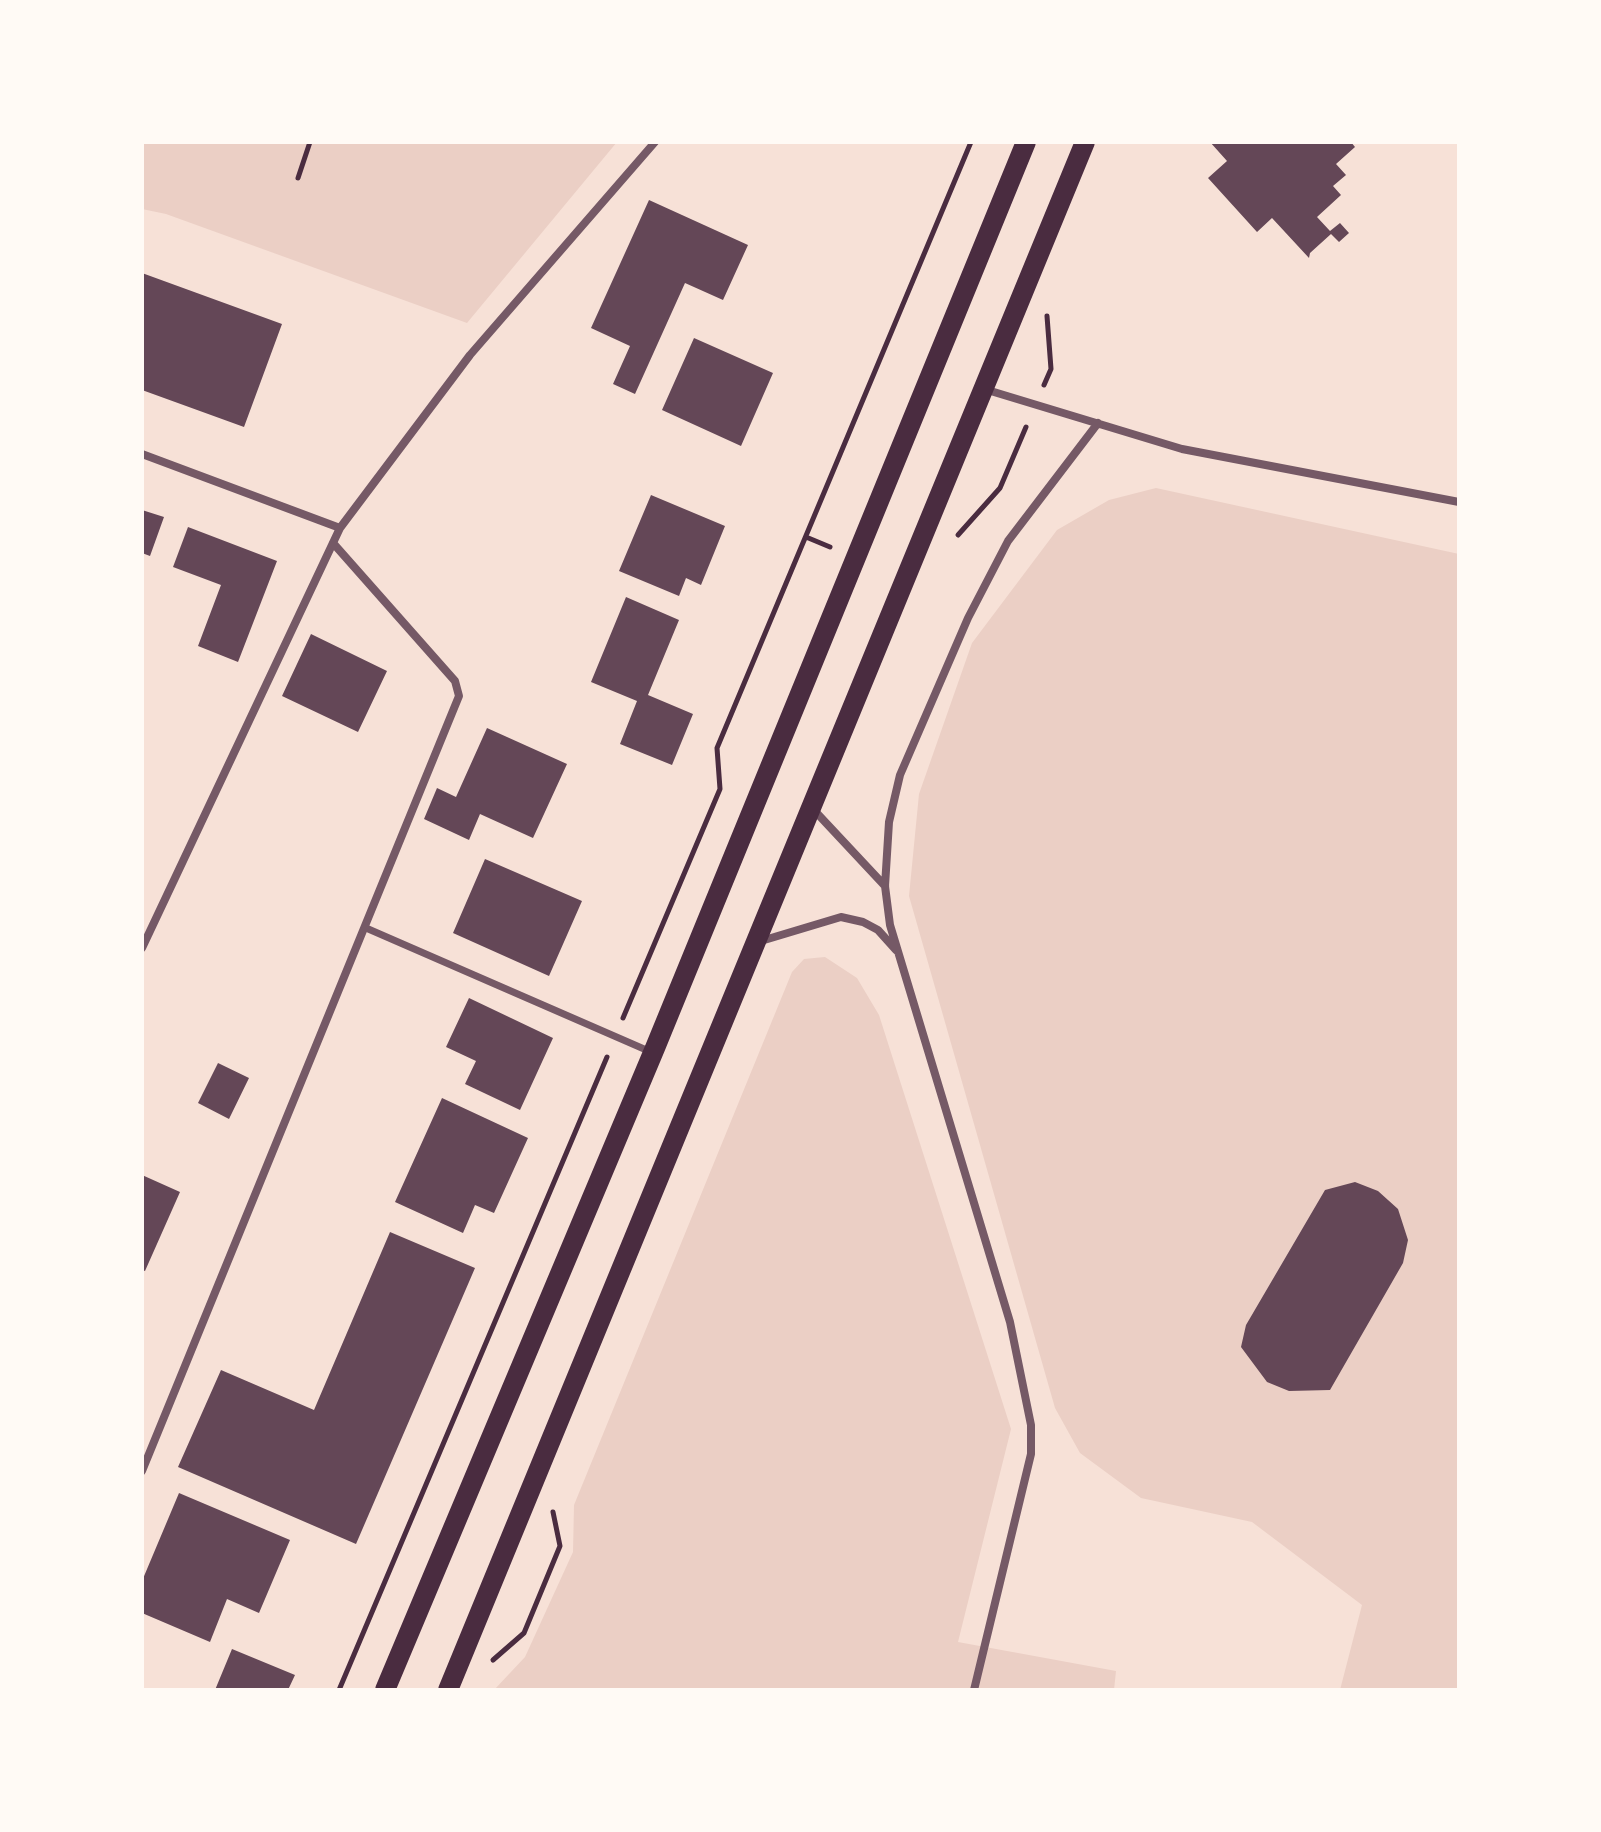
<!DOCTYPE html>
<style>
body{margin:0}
#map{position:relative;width:1601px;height:1832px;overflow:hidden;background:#f7e1d7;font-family:Commissioner,sans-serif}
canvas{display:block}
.frame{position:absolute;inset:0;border:144px solid #fffaf5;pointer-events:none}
</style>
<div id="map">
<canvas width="1601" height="1832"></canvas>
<div class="frame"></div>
</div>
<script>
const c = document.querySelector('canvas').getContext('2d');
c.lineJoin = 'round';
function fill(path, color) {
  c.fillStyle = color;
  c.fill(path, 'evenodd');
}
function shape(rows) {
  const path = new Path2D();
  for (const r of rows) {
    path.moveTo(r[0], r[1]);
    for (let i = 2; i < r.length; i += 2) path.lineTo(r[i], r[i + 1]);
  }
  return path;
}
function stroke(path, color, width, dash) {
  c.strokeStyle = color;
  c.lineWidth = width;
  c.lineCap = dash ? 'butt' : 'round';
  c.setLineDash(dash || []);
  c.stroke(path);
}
const green = shape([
 [142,142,617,142,467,323,166,214,142,209],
 [1156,488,1459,554,1459,1690,1340,1690,1362,1605,1252,1522,1141,1498,1080,1453,1055,1408,909,896,919,794,972,643,1057,530,1109,500],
 [825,957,857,978,879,1015,1011,1429,958,1642,1116,1671,1114,1690,494,1690,525,1657,573,1552,574,1505,792,972,804,959]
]);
const building = shape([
 [1210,142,1351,142,1355,147,1336,164,1346,175,1333,186,1341,195,1317,217,1330,231,1340,223,1349,233,1339,242,1331,234,1310,253,1309,258,1272,218,1257,232,1208,178,1227,161],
 [649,200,748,245,723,300,685,283,635,394,613,384,630,346,591,328],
 [142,273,282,324,244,427,142,390],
 [694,338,773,373,741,446,662,410],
 [651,495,725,526,701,585,686,578,679,596,619,571],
 [142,510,164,517,150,556,142,553],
 [188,527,277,561,238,662,198,646,221,585,173,567],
 [626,597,679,620,648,695,693,714,672,765,620,744,637,701,591,682],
 [311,634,387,671,358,732,282,696],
 [487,728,567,764,533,838,480,814,469,840,424,819,437,788,456,797],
 [485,859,582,901,549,976,453,933],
 [469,998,553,1038,520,1110,465,1084,476,1061,446,1047],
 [218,1063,249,1078,229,1119,198,1103],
 [442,1098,528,1138,494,1213,475,1205,463,1233,395,1202],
 [142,1175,180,1192,145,1271,142,1270],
 [1355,1182,1378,1191,1398,1209,1408,1240,1403,1263,1330,1390,1289,1391,1267,1382,1241,1347,1246,1325,1325,1190],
 [390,1232,475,1268,356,1544,178,1467,221,1370,314,1410],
 [179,1493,290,1540,259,1613,227,1599,210,1642,142,1613,142,1581],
 [232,1649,295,1675,288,1690,215,1690]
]);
const path = shape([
 [298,178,310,142],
 [1044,385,1051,369,1047,316],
 [958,535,1000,488,1026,427],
 [806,537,830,547],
 [623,1018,720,789,717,748,971,142],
 [493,1660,524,1633,560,1546,553,1512],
 [339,1690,607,1057]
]);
const pedestrian = shape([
 [366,928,651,1052]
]);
const minor = shape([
 [984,389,1182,449,1459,502],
 [142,454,340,528],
 [813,809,885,886],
 [761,941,841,917,863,922,878,930,896,950],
 [142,948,340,528,470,355,655,142],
 [142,1471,459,696,455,681,333,543],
 [974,1690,1031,1454,1031,1425,1010,1322,890,925,885,886,889,822,900,775,968,618,1008,541,1098,423]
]);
const primary = shape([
 [385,1690,655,1048,1026,142],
 [448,1690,1085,142]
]);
fill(green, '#ebcfc5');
fill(building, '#644757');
stroke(path, '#4a2c40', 5);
stroke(pedestrian, '#755966', 7);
stroke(minor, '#755966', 8);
stroke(primary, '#4a2c40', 20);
</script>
